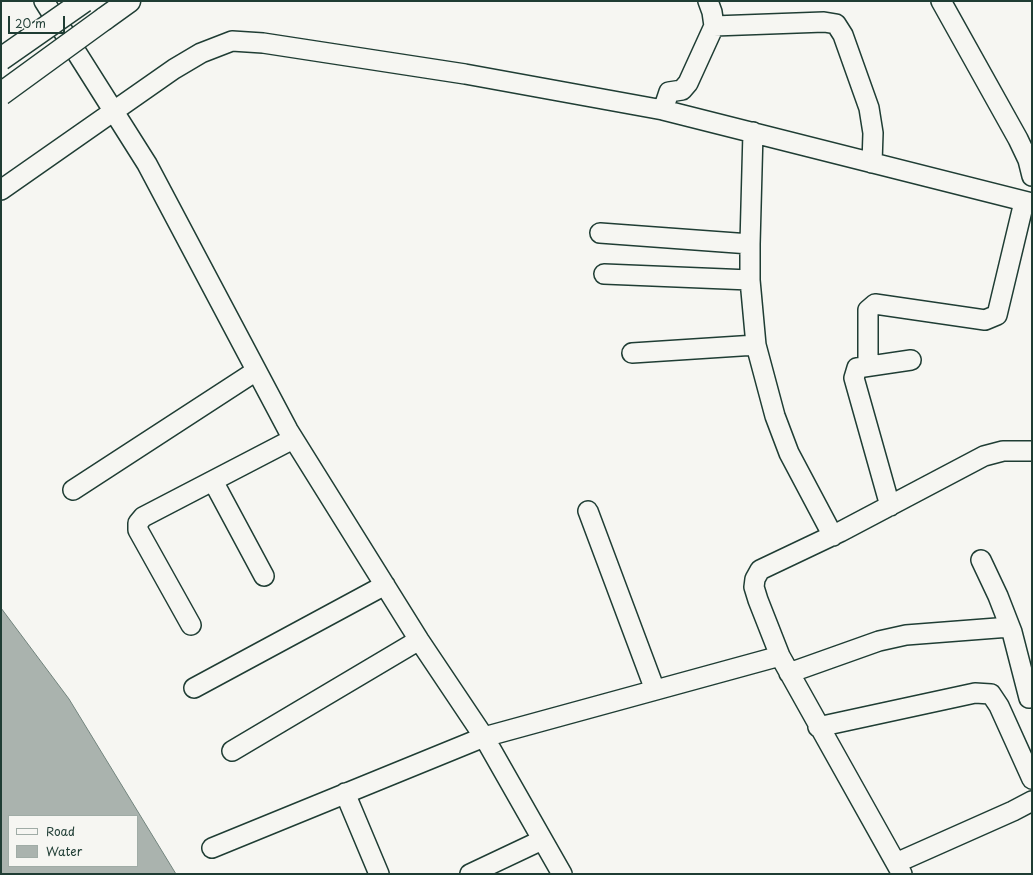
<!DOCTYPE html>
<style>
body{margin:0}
#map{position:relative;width:1033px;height:875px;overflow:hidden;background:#f6f6f2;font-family:"Playpen Sans",sans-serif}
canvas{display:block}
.frame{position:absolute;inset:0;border:2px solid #1f3d34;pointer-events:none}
.legend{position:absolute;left:8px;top:815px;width:130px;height:52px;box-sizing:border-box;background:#f6f6f2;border:1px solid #a0aca6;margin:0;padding:5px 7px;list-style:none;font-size:12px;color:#1f3d34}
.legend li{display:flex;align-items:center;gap:8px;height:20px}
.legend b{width:20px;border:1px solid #a0aca6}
.scale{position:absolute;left:8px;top:16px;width:57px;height:18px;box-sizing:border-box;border:2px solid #1f3d34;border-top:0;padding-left:5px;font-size:12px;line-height:14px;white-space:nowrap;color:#1f3d34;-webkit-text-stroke:3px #f6f6f2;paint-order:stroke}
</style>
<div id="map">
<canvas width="1033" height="875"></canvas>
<div class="frame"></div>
<ul class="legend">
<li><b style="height:5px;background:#f6f6f2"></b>Road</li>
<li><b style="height:11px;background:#aab3ae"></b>Water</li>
</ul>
<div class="scale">20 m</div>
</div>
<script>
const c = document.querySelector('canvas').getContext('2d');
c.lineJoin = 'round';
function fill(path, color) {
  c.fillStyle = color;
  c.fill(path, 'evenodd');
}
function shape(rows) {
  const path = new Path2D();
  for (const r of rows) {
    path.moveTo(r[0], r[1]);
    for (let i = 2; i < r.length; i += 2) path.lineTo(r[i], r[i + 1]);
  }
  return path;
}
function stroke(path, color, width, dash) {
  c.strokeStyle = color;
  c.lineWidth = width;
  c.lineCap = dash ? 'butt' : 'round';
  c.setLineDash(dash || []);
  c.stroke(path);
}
const water = shape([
 [1,608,69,699,176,874,1,874,1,608],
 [9,816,137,816,137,866,9,866,9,816]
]);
const minor = shape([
 [44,1,147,164,288,430,419,640,484,737,562,874],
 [941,1,1018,139,1028,160,1032,176],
 [714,26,824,22,836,24,843,35,869,108,873,133,872,163],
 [663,110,669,92,682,90,688,83,714,26,712,12,708,1],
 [753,132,750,244,750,280,756,345,775,416,789,453,833,536],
 [1,190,174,69,201,53,232,41,263,43,465,74,663,110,1032,203],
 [600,233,750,244],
 [604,274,750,280],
 [632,353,756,345],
 [868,366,868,310,875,304,985,320,997,315,1024,202],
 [213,481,264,576],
 [73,490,256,371],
 [890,506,854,378,857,368,911,360],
 [588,511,655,690],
 [981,560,998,596,1012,632,1029,698],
 [191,625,138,530,138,523,143,517,293,439],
 [789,673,879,641,906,635,1010,627],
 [194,688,385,585],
 [818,727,975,693,991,694,999,706,1032,779],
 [232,751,419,640],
 [345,793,379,874],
 [212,848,484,737,780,656],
 [896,863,1013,811,1032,801],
 [470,874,542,840],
 [902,874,780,656,758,600,754,587,755,579,760,570,840,532,984,456,1003,451,1032,451]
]);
const primary = shape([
 [104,19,129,1]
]);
const primaryBridge = shape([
 [1,59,84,1],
 [1,94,104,19]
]);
fill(water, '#aab3ae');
stroke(water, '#72847d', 1);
stroke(minor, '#1f3d34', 22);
stroke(primary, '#1f3d34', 25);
stroke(minor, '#f6f6f2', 19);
stroke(primary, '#f6f6f2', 22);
stroke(primaryBridge, '#1f3d34', 25, []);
stroke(primaryBridge, '#f6f6f2', 22);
</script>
